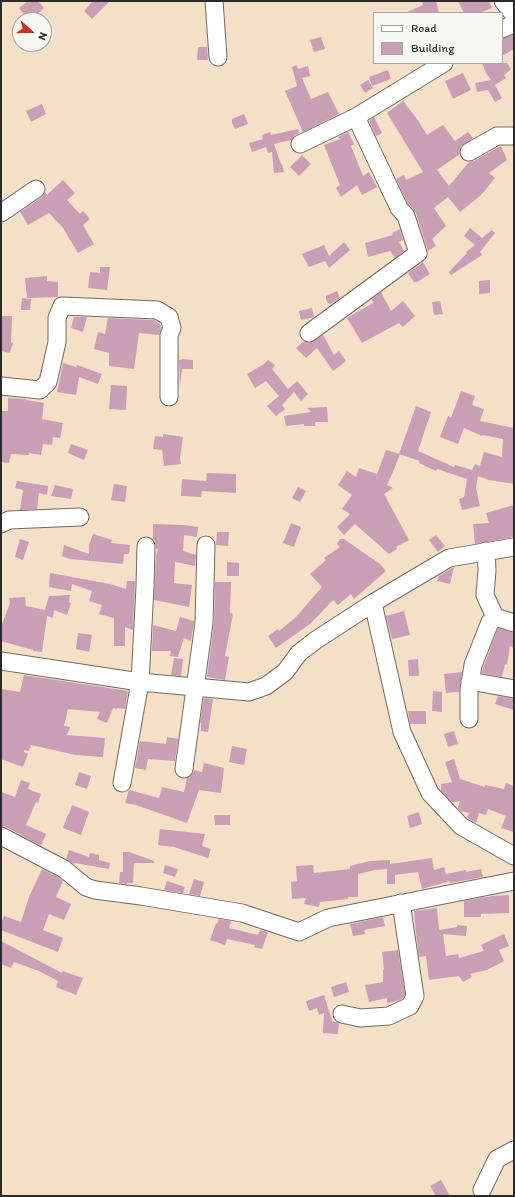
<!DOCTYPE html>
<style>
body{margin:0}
#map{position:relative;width:515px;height:1197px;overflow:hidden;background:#f3e0c7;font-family:Itim,sans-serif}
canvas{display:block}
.frame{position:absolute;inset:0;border:2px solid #2b2b2b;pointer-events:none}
.legend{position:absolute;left:373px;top:12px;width:130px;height:52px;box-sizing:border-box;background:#f6f6f2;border:1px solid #a5a5a2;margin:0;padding:5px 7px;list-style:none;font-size:12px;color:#2b2b2b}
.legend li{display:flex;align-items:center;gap:8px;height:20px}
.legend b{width:20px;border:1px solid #a5a5a2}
.north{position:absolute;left:12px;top:12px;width:40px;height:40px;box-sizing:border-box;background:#f6f6f2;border:1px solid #a5a5a2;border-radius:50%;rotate:111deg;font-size:11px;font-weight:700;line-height:16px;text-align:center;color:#2b2b2b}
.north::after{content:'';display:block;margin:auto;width:14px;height:18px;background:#c8321e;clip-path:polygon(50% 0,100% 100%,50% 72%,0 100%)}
</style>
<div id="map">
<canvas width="515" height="1197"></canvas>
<div class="frame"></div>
<ul class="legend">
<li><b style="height:5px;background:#fff"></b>Road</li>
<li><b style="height:11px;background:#ca9eb4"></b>Building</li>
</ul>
<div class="north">N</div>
</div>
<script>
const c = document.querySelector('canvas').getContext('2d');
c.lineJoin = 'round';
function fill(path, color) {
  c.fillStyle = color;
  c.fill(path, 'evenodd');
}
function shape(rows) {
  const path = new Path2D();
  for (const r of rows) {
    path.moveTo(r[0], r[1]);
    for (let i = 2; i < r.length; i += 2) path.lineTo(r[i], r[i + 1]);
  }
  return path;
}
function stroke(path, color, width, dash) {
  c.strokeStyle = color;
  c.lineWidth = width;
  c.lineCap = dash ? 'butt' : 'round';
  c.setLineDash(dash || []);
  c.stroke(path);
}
const building = shape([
 [28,1,38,1,44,8,31,20,29,20,19,8],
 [93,1,110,1,92,19,84,11],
 [422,1,436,1,439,13,405,13,423,5],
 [458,1,489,1,492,8,479,13,464,13],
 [514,35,514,49,502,56,502,39],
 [321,37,325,49,314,52,310,40],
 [198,47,207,47,208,60,197,60],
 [482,63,507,63,511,69,504,75,506,78,495,85,502,98,495,102,488,90,477,92,475,83,491,80,486,73],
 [297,65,298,69,308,66,310,76,302,78,311,99,328,92,339,114,303,132,285,91,297,86,292,67],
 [388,70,391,79,372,86,369,77],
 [463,73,471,90,453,99,445,81],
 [368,80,373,88,365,93,360,85],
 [403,101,417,119,427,135,443,125,455,141,468,132,473,138,461,147,459,152,460,154,437,170,449,186,469,162,474,161,500,146,501,146,507,160,489,173,495,178,481,195,460,212,448,197,434,208,446,226,432,239,436,246,428,251,416,213,407,202,396,179,404,175,406,180,423,172,387,113],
 [42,104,46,114,31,122,26,111],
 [244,114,248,124,235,129,232,123,232,119],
 [374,117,382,133,376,136,369,121],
 [298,129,299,133,295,135,291,140,274,144,281,164,282,164,284,172,274,173,272,152,268,153,266,147,252,152,249,143,263,139,262,135,270,132,271,135],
 [348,132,354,144,351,146,363,176,369,172,377,187,362,195,357,185,341,197,336,188,340,185,324,145,340,139,338,137],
 [302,155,311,164,299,176,290,167],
 [63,180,75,193,67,200,80,214,83,211,90,219,83,225,94,244,78,253,63,228,49,213,28,225,20,212,42,197,45,192,47,195],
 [470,228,482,238,492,230,495,233,480,252,482,255,451,275,449,272,467,253,466,252,475,245,464,236],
 [400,229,403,240,399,242,404,251,395,258,390,251,368,257,365,243,393,235,392,233],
 [344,242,350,250,329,268,325,261,309,267,302,254,324,245,329,256],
 [423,262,430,274,417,282,414,282,408,273],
 [100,267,110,267,107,290,88,288,90,272,100,273],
 [47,276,47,281,58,282,58,297,27,298,25,278],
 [490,280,490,293,479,294,479,281],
 [337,291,340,298,331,304,329,304,326,300,326,296],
 [381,292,391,311,403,301,415,316,403,327,399,323,362,343,347,318,373,303,372,299],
 [22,298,31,299,30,310,21,310],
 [440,301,443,314,434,315,432,302],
 [312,308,314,317,301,320,299,311],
 [1,316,12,316,11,342,13,343,10,353,1,351],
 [74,317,87,317,83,332,71,328],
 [108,318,154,320,160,324,161,327,159,335,139,333,134,369,109,366,109,353,94,349,98,332,105,334],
 [323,335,334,355,339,351,346,361,333,371,317,348,306,358,296,348,304,341,310,343],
 [183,359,193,360,193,369,182,369,180,386,179,360],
 [268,360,275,365,272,369,288,389,297,381,308,394,301,401,294,392,282,405,285,409,276,416,267,406,279,396,266,381,255,388,247,374,264,364],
 [63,363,76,367,77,365,102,374,98,384,79,377,76,395,57,392],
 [111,385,127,386,126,410,109,409],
 [461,391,475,396,472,405,484,409,480,421,514,428,514,484,489,480,478,476,476,488,480,506,462,510,459,499,464,497,467,479,437,469,436,471,419,463,420,461,399,454,416,406,431,412,418,451,454,467,455,465,472,470,475,464,480,466,484,452,502,457,503,439,483,435,482,436,464,428,458,444,440,437,448,416,451,418],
 [8,398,26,399,26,400,44,403,42,419,63,423,60,438,53,437,52,445,43,444,41,455,29,453,29,455,11,454,9,463,1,462,1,411,8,411],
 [327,407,328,422,315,422,315,426,304,426,304,424,286,426,284,416,311,412,307,408],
 [163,434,183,437,180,458,181,464,164,466,162,450,153,449,155,436,163,437],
 [71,444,88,450,84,460,68,453],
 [386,450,400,454,395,467,387,485,393,488,384,494,409,540,396,547,397,549,389,554,355,524,344,535,337,527,350,514,342,509,352,495,338,485,347,471,356,477,359,468,377,474],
 [207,473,236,474,236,493,202,491,201,497,181,496,182,479,206,481],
 [17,481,48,486,47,495,39,493,37,509,20,510,23,490,15,488],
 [114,484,127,486,125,502,111,500],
 [55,485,73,489,71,499,51,496],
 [298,487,306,491,300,502,292,498],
 [514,505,514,537,475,544,473,524,489,523,486,513],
 [291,523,301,527,294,547,283,543],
 [153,524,184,525,198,527,197,537,184,535,183,551,196,555,195,566,175,562,174,583,192,585,189,607,154,600,156,556,158,549,156,549,155,542,153,539],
 [217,532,229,532,228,546,216,545],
 [93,534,112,540,111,543,130,545,129,554,124,554,123,564,70,559,62,556,64,545,89,554,89,545],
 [436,535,445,546,438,552,429,540],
 [20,539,29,542,23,560,15,557],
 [340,539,344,539,380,564,386,571,354,599,351,594,338,605,333,600,310,624,276,648,268,636,278,629,279,631,296,617,322,587,310,574,326,560,324,558,340,547,337,544],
 [227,562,239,563,239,576,227,576],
 [454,567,450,584,437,581,439,576],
 [50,573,110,584,126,589,127,581,135,581,133,630,125,627,125,646,114,646,114,618,99,614,102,605,89,601,92,591,72,584,71,591,49,587],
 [215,582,231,582,230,613,233,614,225,656,229,657,225,680,207,677,214,624],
 [70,595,69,602,71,603,67,615,54,610,53,618,47,616,42,652,33,651,33,650,1,641,1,627,10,603,9,598,25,597,26,606,45,610,49,596],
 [404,611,410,635,392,639,386,616],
 [180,617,194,621,194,622,191,641,184,638,178,657,170,656,171,651,152,651,153,625,176,631],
 [498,628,514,633,514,648,510,646,507,665,505,664,502,677,482,673,483,668],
 [78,633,92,635,89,652,76,649],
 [174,658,183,659,181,676,171,675],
 [418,659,419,676,409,676,408,660],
 [462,672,459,692,446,693,444,674],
 [24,675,128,691,125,709,117,708,117,709,113,708,107,723,97,719,100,712,68,709,64,726,70,727,67,735,105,738,103,757,76,755,31,745,29,751,24,750,24,752,28,754,23,767,1,759,1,689,20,692],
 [433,691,442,692,442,712,432,711],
 [498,696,514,699,514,710,495,704],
 [204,698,213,699,208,732,201,731,201,723,200,723],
 [408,711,426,711,426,724,410,724],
 [454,731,458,744,448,747,444,734],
 [167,737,178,739,175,761,148,759,146,770,135,768,140,741,166,744],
 [232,746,247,749,244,765,229,762],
 [454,759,460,779,485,787,485,785,504,789,506,783,514,786,514,832,501,828,506,816,488,809,486,815,479,813,476,823,467,818,469,813,461,811,458,808,460,801,452,802,441,791,441,784,452,782,445,762],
 [204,763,224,768,221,793,199,790,187,823,136,805,125,803,129,790,159,798,162,787,184,792,187,778,192,775,194,770,202,772],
 [79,772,91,776,87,789,75,785],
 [21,780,30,783,28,789,41,794,38,803,36,802,26,825,46,834,41,846,6,827,1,826,1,792,15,797],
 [72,805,89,812,81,835,63,828,68,814,69,814],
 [419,812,422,824,410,828,407,816],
 [214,815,230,815,230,825,215,825],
 [160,829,205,834,202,846,211,849,208,858,174,847,158,845],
 [69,850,89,857,90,853,99,855,99,860,110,863,109,869,75,863,74,864,66,859],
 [123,852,129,852,154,861,154,863,134,863,133,883,127,883,127,884,119,883,120,872,123,872],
 [432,858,434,870,444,867,446,874,466,870,466,872,481,869,483,877,450,883,450,881,422,889,418,872,395,875,395,884,387,884,387,869,375,870,358,874,358,897,348,897,348,899,320,902,319,907,304,904,306,898,292,899,291,882,297,881,296,866,313,865,314,873,350,869,350,866,370,861,390,860,390,864],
 [165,865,178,869,175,877,163,873],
 [42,869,58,877,63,881,56,897,71,904,64,920,49,914,43,930,63,938,58,952,1,930,1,924,4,916,21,922,29,897],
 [194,879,204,882,200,896,189,894],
 [167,881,185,887,183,893,164,890],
 [509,895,509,913,481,914,481,917,464,917,464,901,484,897,490,897,491,896],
 [437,908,439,930,457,927,457,925,467,926,466,936,443,934,446,956,458,954,459,958,484,951,481,945,504,934,509,946,499,950,504,961,487,970,470,974,472,977,463,982,459,976,429,980,426,956,419,957,416,933,414,911],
 [383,917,385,926,364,930,365,934,353,936,350,924],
 [219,919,231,921,229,928,258,935,260,930,268,932,262,949,254,947,255,945,227,939,225,945,210,940,216,923,217,924],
 [1,941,62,973,62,971,83,978,76,995,56,987,58,981,39,971,14,962,11,968,1,964],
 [398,950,405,994,403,998,397,1001,387,1003,387,998,369,1002,365,985,383,982,383,970,384,970,382,952],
 [346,982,349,992,334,997,331,987],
 [324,995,332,1021,339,1023,338,1034,323,1033,324,1013,319,1015,317,1008,309,1011,306,1001],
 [441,1180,450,1196,436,1196,430,1186]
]);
const minor = shape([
 [214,1,218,57],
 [503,1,514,15],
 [502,29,514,24],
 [356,117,444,63],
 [300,144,356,117,399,208,406,216,418,253,309,333],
 [469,152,497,136,514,136],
 [1,213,36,189],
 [1,386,40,390,48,382,57,342,57,318,62,306,157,310,169,317,172,328,169,335,169,397],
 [1,524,9,520,80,517],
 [486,551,487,570,485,595,495,617,514,623],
 [373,603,402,732,430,793,461,826,514,856],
 [1,661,140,682,249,692,266,686,285,672,299,653,316,640,373,603,449,558,514,547],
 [470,681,514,689],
 [469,719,469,690,473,665,490,622,495,617],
 [184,769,204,623,206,545],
 [122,783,140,682,145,587,146,546],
 [1,836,64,869,86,887,95,890,141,896,242,913,299,932,328,918,514,881],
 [342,1014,360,1018,389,1016,410,1006,415,996,401,903],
 [482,1190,497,1159,514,1150]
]);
fill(building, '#ca9eb4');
stroke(minor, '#716a62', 19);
stroke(minor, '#fff', 17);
</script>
